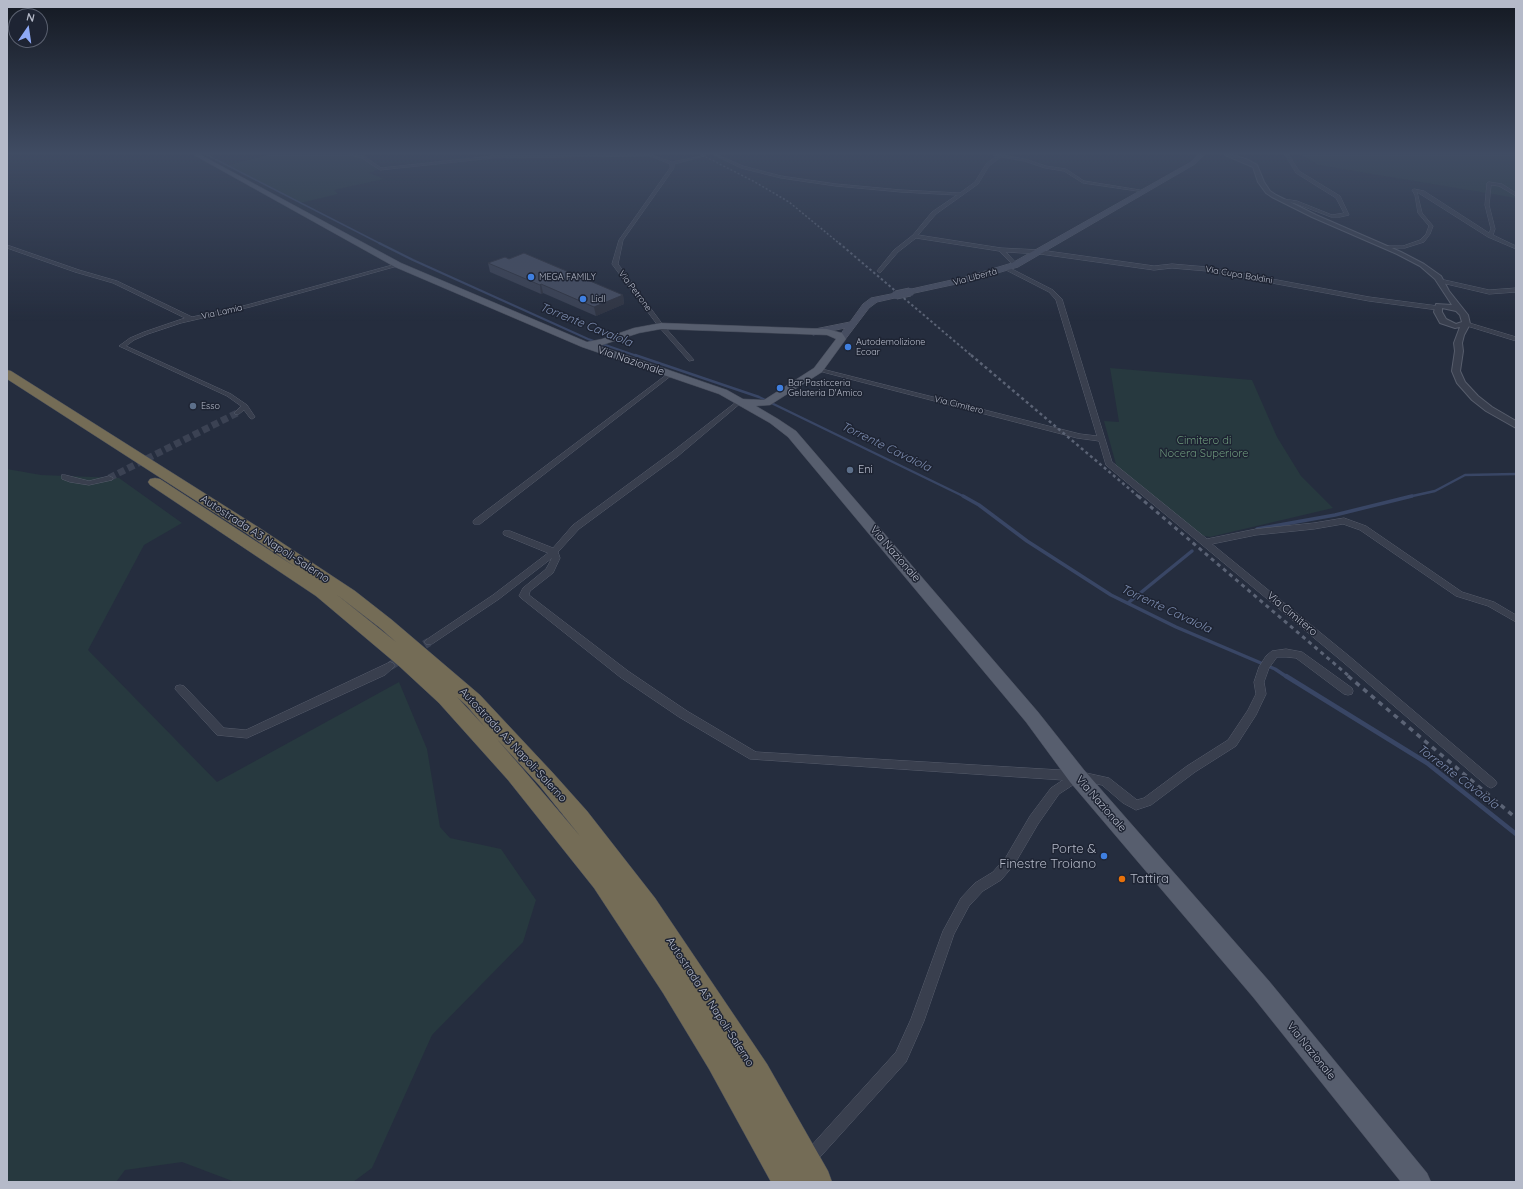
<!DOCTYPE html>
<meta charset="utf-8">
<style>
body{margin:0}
#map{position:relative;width:1523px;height:1189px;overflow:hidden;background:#252d3e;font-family:Quicksand,sans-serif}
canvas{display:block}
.frame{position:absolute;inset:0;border:8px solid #b5bac9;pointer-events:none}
.north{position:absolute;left:8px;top:8px;width:40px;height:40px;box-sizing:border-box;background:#1e2433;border:1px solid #5a606f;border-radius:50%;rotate:13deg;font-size:11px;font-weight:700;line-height:16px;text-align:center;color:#b5bac9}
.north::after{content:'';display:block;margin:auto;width:14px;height:18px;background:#8ea9f6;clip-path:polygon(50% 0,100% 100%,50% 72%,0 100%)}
</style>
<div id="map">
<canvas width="1523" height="1189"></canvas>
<div class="frame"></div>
<div class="north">N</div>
</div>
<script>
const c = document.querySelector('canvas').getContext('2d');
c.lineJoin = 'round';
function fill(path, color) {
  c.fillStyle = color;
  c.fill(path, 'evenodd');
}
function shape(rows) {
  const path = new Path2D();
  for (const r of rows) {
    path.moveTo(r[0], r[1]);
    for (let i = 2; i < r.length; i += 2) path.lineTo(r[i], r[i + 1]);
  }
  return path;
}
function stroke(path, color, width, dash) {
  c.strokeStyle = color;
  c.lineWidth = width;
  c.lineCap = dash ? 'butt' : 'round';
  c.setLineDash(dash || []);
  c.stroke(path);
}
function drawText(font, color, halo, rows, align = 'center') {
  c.font = font + ' Quicksand,sans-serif';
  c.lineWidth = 3;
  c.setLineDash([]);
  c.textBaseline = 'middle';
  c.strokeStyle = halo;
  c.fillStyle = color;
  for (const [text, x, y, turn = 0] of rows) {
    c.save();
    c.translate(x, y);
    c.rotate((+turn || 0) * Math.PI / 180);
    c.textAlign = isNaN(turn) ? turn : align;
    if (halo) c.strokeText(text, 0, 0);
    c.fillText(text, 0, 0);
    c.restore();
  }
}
const green = shape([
 [268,155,352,155,363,157,380,169,369,173,384,179,334,190,338,194,300,203,227,165],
 [1302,155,1516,155,1516,198,1318,165],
 [1110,368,1252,380,1277,437,1301,476,1333,508,1210,537,1204,536,1198,533,1117,468,1104,421,1119,422],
 [7,469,41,475,119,478,182,523,144,545,88,650,217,782,399,682,427,749,440,827,450,838,501,849,536,900,523,942,432,1035,372,1168,353,1182,235,1182,182,1162,125,1170,116,1182,7,1182]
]);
const streamFar4 = shape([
 [207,155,381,244]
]);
const streamFar3 = shape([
 [379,243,413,260,588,339,637,356]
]);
const streamFar2 = shape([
 [635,355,759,397,965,497],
 [1408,497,1435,491,1465,475,1516,474]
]);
const streamFar1 = shape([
 [963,496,979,505,1027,541,1111,595,1176,627,1275,669,1287,677],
 [1257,529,1335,515,1412,496],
 [1128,603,1192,551]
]);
const stream = shape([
 [1286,676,1427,763,1516,834]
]);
const minorTunnelFar1 = shape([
 [109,478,237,413]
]);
const minorTunnel = shape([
 [390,666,429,642]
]);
const minor = shape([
 [351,155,364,156,381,168,491,156,491,155,495,156,652,155,672,162,706,155,705,156,674,164,674,168,623,240,618,264,663,325,694,360,689,361,659,327,612,264,619,240,670,168,670,164,650,156,493,158,380,170,362,158,351,155],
 [714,155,718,155,743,166,781,176,836,184,901,190,960,193,975,182,986,164,996,156,993,155,1003,155,1025,159,1046,166,1066,169,1084,181,1146,191,1144,192,1083,183,1064,171,1045,168,1024,161,1001,157,989,166,978,184,936,214,918,235,1001,248,1040,250,1154,266,1172,264,1207,267,1369,297,1438,306,1441,308,1438,310,1369,301,1207,271,1172,268,1154,270,1040,254,1006,252,1018,265,1015,267,999,251,916,238,898,252,880,273,877,271,894,250,913,235,932,212,957,195,901,192,836,186,781,178,741,168,714,155],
 [1285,155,1289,155,1299,171,1340,196,1349,215,1340,217,1331,217,1294,203,1281,201,1283,199,1297,201,1332,215,1344,213,1336,198,1296,173,1285,155],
 [1489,182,1502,184,1516,193,1516,196,1499,186,1491,185,1489,205,1495,229,1493,235,1516,246,1516,249,1488,237,1417,192,1422,213,1433,226,1430,234,1424,242,1405,248,1387,248,1385,247,1387,246,1403,246,1420,240,1426,234,1429,226,1418,213,1415,195,1412,190,1414,189,1424,191,1489,233,1491,229,1485,205,1487,183,1489,182],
 [7,245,79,270,117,281,192,317,247,305,396,264,401,265,250,307,181,323,148,334,134,340,126,346,231,394,247,405,255,417,252,419,250,418,244,410,239,414,235,414,235,412,241,406,227,396,119,346,130,338,144,332,185,318,113,283,75,272,7,248,7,245],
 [1006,266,1053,290,1062,299,1112,462,1207,539,1256,529,1314,523,1344,518,1366,526,1462,592,1494,602,1516,615,1516,622,1488,606,1456,596,1360,530,1343,524,1314,529,1256,535,1212,544,1349,656,1495,780,1497,783,1495,786,1491,788,1487,786,1343,662,1106,465,1099,441,1077,438,815,370,818,368,1080,434,1097,436,1056,300,1049,292,1004,269,1004,267,1006,266],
 [1440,279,1489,290,1516,288,1516,292,1489,294,1438,282,1437,281,1440,279],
 [1466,322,1516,337,1516,341,1464,325,1463,324,1466,322],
 [670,372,672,373,672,375,480,524,474,524,473,522,474,520,670,372],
 [740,399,743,401,742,402,678,456,579,529,558,552,560,558,553,573,530,591,529,595,628,671,687,711,756,752,1077,771,1109,778,1137,800,1144,798,1187,766,1228,740,1248,710,1256,694,1254,682,1259,667,1266,656,1272,651,1286,649,1302,652,1352,688,1353,691,1352,694,1348,695,1344,694,1296,658,1286,657,1277,657,1269,668,1264,682,1266,694,1256,715,1236,746,1195,772,1151,805,1136,810,1123,803,1102,785,1079,781,1059,794,1038,824,1014,865,1001,880,983,891,969,906,954,934,924,1021,906,1062,821,1156,816,1159,811,1156,808,1151,811,1146,896,1052,911,1019,943,931,961,898,975,883,993,872,1006,857,1030,816,1051,788,1063,780,750,759,679,717,620,677,521,598,519,596,523,588,546,569,552,558,499,599,432,644,426,644,424,642,426,640,493,595,548,553,504,535,503,533,504,531,510,531,553,548,573,525,672,452,740,399],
 [62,475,65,475,89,481,109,476,113,478,112,480,89,485,70,482,62,479,62,475],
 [390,662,393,663,395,666,385,675,247,738,217,735,175,689,176,686,180,685,184,686,224,728,246,730,390,662]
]);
const tertiary = shape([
 [1225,155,1232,155,1246,159,1257,165,1264,182,1270,191,1276,195,1316,215,1401,252,1424,264,1441,276,1449,291,1468,315,1470,324,1464,335,1462,343,1463,351,1460,371,1465,382,1478,396,1492,407,1516,421,1516,428,1486,411,1472,400,1457,383,1452,371,1455,351,1454,343,1460,327,1455,328,1440,323,1434,312,1436,304,1452,305,1435,279,1420,266,1397,254,1312,217,1272,197,1266,193,1258,182,1253,167,1225,155],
 [1442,308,1456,311,1460,315,1462,322,1456,324,1446,319,1442,312,1442,308]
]);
const secondary = shape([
 [1198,155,1204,155,1195,164,1018,267,970,281,910,294,906,292,907,290,965,277,1012,263,1191,162,1198,155],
 [896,293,899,293,899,297,877,302,869,308,844,341,841,342,837,339,845,328,813,335,809,332,810,330,850,322,863,304,871,298,896,293]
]);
const primary = shape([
 [194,155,201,155,401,263,587,342,602,339,634,328,661,323,827,329,842,333,846,339,822,372,770,405,756,406,778,419,796,431,1038,712,1084,770,1269,981,1427,1173,1431,1182,1401,1182,1253,997,1070,782,1026,722,788,437,770,423,719,394,582,347,395,267,194,155],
 [661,329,827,335,836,339,814,368,764,400,743,399,727,390,599,346,639,333,661,329]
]);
const motorway = shape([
 [7,370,11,371,258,527,355,591,392,620,480,695,553,773,587,811,655,898,767,1064,828,1171,832,1182,771,1182,709,1069,663,993,594,888,508,780,439,703,399,666,316,596,150,485,148,482,150,479,155,478,160,479,297,568,246,533,7,379,7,370],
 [336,594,380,628,396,642,336,594],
 [457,697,466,705,485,727,457,697],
 [496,738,539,785,580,836,522,768,496,738]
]);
const railFar4 = shape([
 [702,155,753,181,789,202,840,244]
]);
const railFar3 = shape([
 [839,243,972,356]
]);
const railFar2 = shape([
 [971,355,1139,497]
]);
const railFar1 = shape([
 [1138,496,1350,677]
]);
const rail = shape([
 [1348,676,1516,818]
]);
const secondaryBridge = shape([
 [896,295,910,292]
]);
const wall = shape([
 [488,263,623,295,624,304,596,316,543,293,541,294,490,272]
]);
const shadedWall = shape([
 [541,284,543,293,541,294,540,285],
 [623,295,624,304,596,316,594,307]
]);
const building = shape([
 [524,253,623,295,594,307,541,284,540,285,488,263,505,257,509,259,524,253]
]);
const markers = [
 [531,277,4,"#3f7fe0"],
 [583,299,4,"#3f7fe0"],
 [848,347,4,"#3f7fe0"],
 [780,388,4,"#3f7fe0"],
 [193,406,4,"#5c6f8a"],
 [850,470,4,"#5c6f8a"],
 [1104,856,4,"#3f7fe0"],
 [1122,879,4,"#e8710a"]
];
const farStreetnames = [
 ["Via Cupa Baldini",1239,275,10],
 ["Via Libertà",975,277,-15],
 ["Via Petrone",635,291,53],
 ["Via Lamia",222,312,-13],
 ["Via Cimitero",959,405,14]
];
const farPoinames = [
 ["MEGA FAMILY",539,277],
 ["Lidl",591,299],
 ["Autodemolizione",856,342],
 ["Ecoar",856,352],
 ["Bar Pasticceria",788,383],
 ["Gelateria D'Amico",788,393],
 ["Esso",201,406]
];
const streetNames = [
 ["Via Nazionale",631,361,19],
 ["Autostrada A3 Napoli-Salerno",265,539,33],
 ["Via Nazionale",895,554,49],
 ["Via Cimitero",1292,614,40],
 ["Autostrada A3 Napoli-Salerno",513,745,47],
 ["Via Nazionale",1101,804,49],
 ["Autostrada A3 Napoli-Salerno",710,1002,57],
 ["Via Nazionale",1311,1051,51]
];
const parkNames = [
 ["Cimitero di",1204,441],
 ["Nocera Superiore",1204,454]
];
const poiNames = [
 ["Eni",858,470]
];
const waterNames = [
 ["Torrente Cavaiola",586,325,22],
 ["Torrente Cavaiola",886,447,26],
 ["Torrente Cavaiola",1166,609,25],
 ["Torrente Cavaiola",1458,777,37]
];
const nearPoinames = [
 ["Porte &",1096,849],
 ["Finestre Troiano",1096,864],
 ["Tattira",1130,879,"left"]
];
fill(green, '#27393f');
stroke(streamFar4, '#394665', 1.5);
stroke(streamFar3, '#394665', 2);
stroke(streamFar2, '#394665', 2.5);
stroke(streamFar1, '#394665', 3.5);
stroke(stream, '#394665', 4.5);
stroke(minorTunnelFar1, '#3b4253', 7, [7, 3.5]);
stroke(minorTunnel, '#3b4253', 9, [9, 4.5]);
stroke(minor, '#575d6c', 1);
stroke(tertiary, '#575d6c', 2);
stroke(secondary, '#575d6c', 1);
stroke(primary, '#424857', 1);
stroke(motorway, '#444a59', 1);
fill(minor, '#393f4e');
fill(tertiary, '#393f4e');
fill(secondary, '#474e61');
fill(primary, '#575e6e');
fill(motorway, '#746c56');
stroke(railFar4, '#5b6375', 1.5, [2, 2]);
stroke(railFar3, '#5b6375', 2, [2.5, 2.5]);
stroke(railFar2, '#5b6375', 2.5, [3, 3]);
stroke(railFar1, '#5b6375', 3, [4, 4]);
stroke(rail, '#5b6375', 3.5, [5, 5]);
stroke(secondaryBridge, '#575d6c', 9, []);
stroke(secondaryBridge, '#474e61', 8);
fill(wall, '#3a4153');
fill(shadedWall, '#303543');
fill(building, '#444c60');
stroke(building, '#303543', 1);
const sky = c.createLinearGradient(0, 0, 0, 321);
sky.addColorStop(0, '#141922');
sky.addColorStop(0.48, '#404c63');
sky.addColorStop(1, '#404c6300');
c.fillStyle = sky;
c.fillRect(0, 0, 1523, 321);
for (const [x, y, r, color] of markers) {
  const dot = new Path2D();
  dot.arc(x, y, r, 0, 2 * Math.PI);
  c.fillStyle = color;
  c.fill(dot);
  stroke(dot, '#1e2433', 1.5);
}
drawText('9px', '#b5bac9', '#1e2433', farStreetnames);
drawText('9px', '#b5bac9', '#1e2433', farPoinames, 'left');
drawText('11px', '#b5bac9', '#1e2433', streetNames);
drawText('11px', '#6d997c', '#1e2433', parkNames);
drawText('11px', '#b5bac9', '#1e2433', poiNames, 'left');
drawText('italic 12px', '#7d8db0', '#1e2433', waterNames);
drawText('13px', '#b5bac9', '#1e2433', nearPoinames, 'right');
</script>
